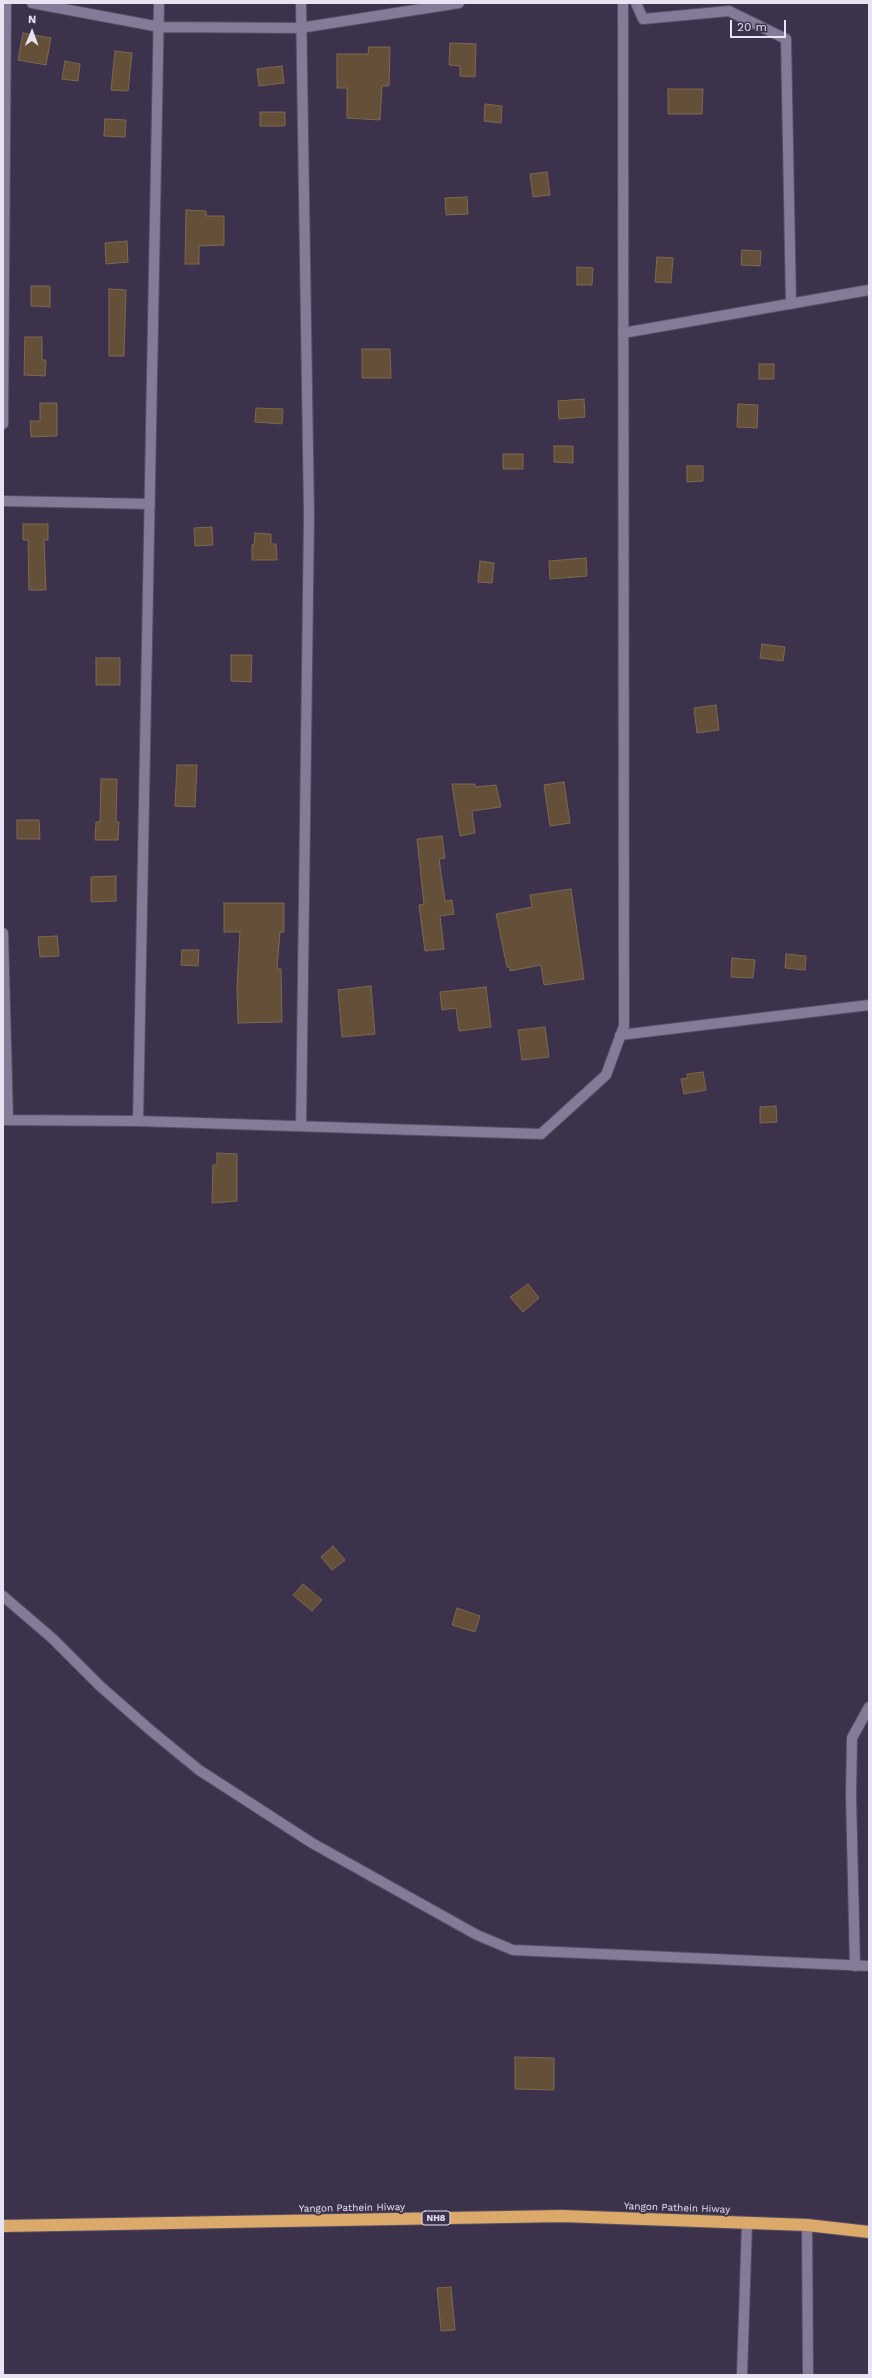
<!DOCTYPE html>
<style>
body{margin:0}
#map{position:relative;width:872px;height:2378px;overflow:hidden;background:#3c324b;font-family:"Work Sans",sans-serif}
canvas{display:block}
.frame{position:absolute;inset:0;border:4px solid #e8e3f3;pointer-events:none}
.north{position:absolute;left:12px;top:12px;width:40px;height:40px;-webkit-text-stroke:3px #3c324b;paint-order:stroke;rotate:1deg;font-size:11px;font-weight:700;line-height:16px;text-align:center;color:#e8e3f3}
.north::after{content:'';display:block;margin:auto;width:14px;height:18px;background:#e8e3f3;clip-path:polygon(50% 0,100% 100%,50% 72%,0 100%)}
.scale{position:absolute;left:730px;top:20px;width:56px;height:18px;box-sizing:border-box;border:2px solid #e8e3f3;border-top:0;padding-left:5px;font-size:12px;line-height:14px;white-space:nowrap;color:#e8e3f3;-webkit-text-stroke:3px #3c324b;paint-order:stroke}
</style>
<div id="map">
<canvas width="872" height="2378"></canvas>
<div class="frame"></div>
<div class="north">N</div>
<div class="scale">20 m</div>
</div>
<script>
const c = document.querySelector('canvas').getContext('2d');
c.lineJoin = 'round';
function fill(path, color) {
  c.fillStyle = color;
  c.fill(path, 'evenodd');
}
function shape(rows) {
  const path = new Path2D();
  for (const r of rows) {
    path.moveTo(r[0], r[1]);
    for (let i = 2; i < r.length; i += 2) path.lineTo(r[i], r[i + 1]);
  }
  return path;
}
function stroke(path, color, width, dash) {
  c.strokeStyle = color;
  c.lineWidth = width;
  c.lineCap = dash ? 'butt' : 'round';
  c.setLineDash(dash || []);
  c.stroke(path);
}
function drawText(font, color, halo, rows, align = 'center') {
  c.font = font + ' "Work Sans",sans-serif';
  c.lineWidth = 4;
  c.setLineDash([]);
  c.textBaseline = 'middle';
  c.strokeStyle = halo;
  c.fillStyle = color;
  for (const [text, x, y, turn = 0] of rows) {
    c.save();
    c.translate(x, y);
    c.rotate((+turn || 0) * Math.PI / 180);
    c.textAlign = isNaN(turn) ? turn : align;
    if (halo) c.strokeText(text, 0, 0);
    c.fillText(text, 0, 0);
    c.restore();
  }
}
const building = shape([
 [23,33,51,38,46,65,18,60,23,33],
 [450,43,476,44,475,77,460,76,460,66,449,65,450,43],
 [369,47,390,47,389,86,382,86,380,120,347,118,347,88,337,88,337,54,368,54,369,47],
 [115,51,132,53,128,91,111,90,115,51],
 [65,61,80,64,78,81,62,79,65,61],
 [282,66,284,83,259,86,257,69,282,66],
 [668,89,703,89,702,114,668,114,668,89],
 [485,104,502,106,501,123,484,121,485,104],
 [260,112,285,112,285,126,260,126,260,112],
 [105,119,126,120,125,137,104,136,105,119],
 [547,172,550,195,533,197,530,174,547,172],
 [467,197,468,214,446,215,445,198,467,197],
 [186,210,206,211,206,216,224,216,224,245,199,246,199,264,185,264,186,210],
 [127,241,128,262,106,264,105,243,127,241],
 [742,250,761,251,760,266,741,265,742,250],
 [657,257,673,258,671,283,655,282,657,257],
 [577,267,593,268,592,285,577,285,577,267],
 [31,286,50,286,50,307,31,306,31,286],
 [109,289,126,290,124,356,109,356,109,289],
 [25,337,42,337,42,360,46,360,45,376,24,375,25,337],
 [362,349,390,349,391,378,362,378,362,349],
 [759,364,774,364,774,379,759,379,759,364],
 [584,399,585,417,559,419,558,401,584,399],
 [40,403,57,403,57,436,31,437,30,421,40,421,40,403],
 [738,404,758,405,757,428,737,427,738,404],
 [256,408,283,409,282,424,255,422,256,408],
 [554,446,573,446,573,463,554,462,554,446],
 [503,454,523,454,523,469,503,469,503,454],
 [687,466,703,466,703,481,687,482,687,466],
 [23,524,48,524,48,540,44,540,46,590,29,590,28,540,23,540,23,524],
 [212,527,213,545,195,546,194,528,212,527],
 [255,533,271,534,271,544,276,544,277,560,252,560,252,545,254,545,255,533],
 [586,558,587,576,550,579,549,561,586,558],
 [480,561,494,563,492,583,478,582,480,561],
 [762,644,785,647,783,661,760,658,762,644],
 [231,655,252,655,251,682,231,681,231,655],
 [96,658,120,658,120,685,96,685,96,658],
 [716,705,719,730,697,733,694,708,716,705],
 [177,765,197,765,195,807,175,806,177,765],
 [101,779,117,779,116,822,119,822,118,840,95,840,96,822,100,822,101,779],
 [564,782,570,823,550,826,544,785,564,782],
 [452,784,475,784,475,787,496,785,501,807,472,811,475,833,460,836,452,784],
 [17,820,39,820,40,839,17,839,17,820],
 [442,836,445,858,439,859,445,901,452,900,454,914,440,916,444,949,425,951,419,905,424,904,417,839,442,836],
 [116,876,116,901,91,902,91,877,116,876],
 [571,889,584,979,544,985,541,965,510,971,510,967,507,967,496,914,532,907,530,895,571,889],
 [224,903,284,903,284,932,280,932,277,969,281,969,282,1022,238,1023,237,987,240,932,224,932,224,903],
 [57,936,59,956,40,957,38,937,57,936],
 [182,950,199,950,198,966,181,965,182,950],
 [786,954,806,956,805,970,785,968,786,954],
 [732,958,755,960,753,978,731,977,732,958],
 [371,986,375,1034,342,1037,338,990,371,986],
 [486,987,491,1027,459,1031,456,1008,442,1010,440,992,486,987],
 [545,1027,549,1057,522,1060,518,1030,545,1027],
 [703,1072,706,1090,684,1094,681,1079,688,1078,687,1074,703,1072],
 [776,1106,777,1122,760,1123,760,1107,776,1106],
 [217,1153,237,1154,237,1201,212,1203,213,1165,217,1165,217,1153],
 [528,1284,539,1298,523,1312,510,1297,528,1284],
 [333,1546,345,1560,332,1570,321,1557,333,1546],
 [303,1584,322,1600,312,1611,293,1595,303,1584],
 [457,1608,480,1616,475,1632,452,1625,457,1608],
 [515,2057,554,2058,554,2090,515,2089,515,2057],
 [451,2287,455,2330,441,2331,437,2288,451,2287]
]);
const lane = shape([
 [855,1966,851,1795,852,1738,869,1707],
 [742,2375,747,2223]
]);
const street = shape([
 [32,3,160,27,300,28,459,3],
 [301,3,309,515,301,1126],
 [636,3,643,19,729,11,786,39,791,304],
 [623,333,869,290],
 [3,424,6,3],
 [3,501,150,504],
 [3,933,8,1120],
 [620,1035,869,1005],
 [3,1120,138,1121,541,1134,606,1075,624,1026,623,3],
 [138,1121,159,3],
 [3,1596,52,1638,100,1686,149,1729,199,1770,312,1843,477,1935,513,1950,869,1966],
 [807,2225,808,2375]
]);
const highway = shape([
 [3,2226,562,2216,807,2225,869,2232]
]);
const shields = [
 [436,2218,28]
];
const shieldNames = [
 ["NH8",436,2218]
];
const streetNames = [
 ["Yangon Pathein Hiway",352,2208,-1],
 ["Yangon Pathein Hiway",677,2208,2]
];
fill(building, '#644f38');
stroke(building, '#7e6851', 1);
stroke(lane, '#564e63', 12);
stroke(street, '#564e63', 12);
stroke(highway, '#564e63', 14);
stroke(lane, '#857b98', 10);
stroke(street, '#857b98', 10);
stroke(highway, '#dba969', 12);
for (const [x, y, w] of shields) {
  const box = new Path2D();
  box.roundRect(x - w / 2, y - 7, w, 14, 3);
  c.fillStyle = '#3c324b';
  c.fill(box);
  stroke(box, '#e8e3f3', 1);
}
drawText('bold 9px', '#e8e3f3', null, shieldNames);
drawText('10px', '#e8e3f3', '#3c324b', streetNames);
</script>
